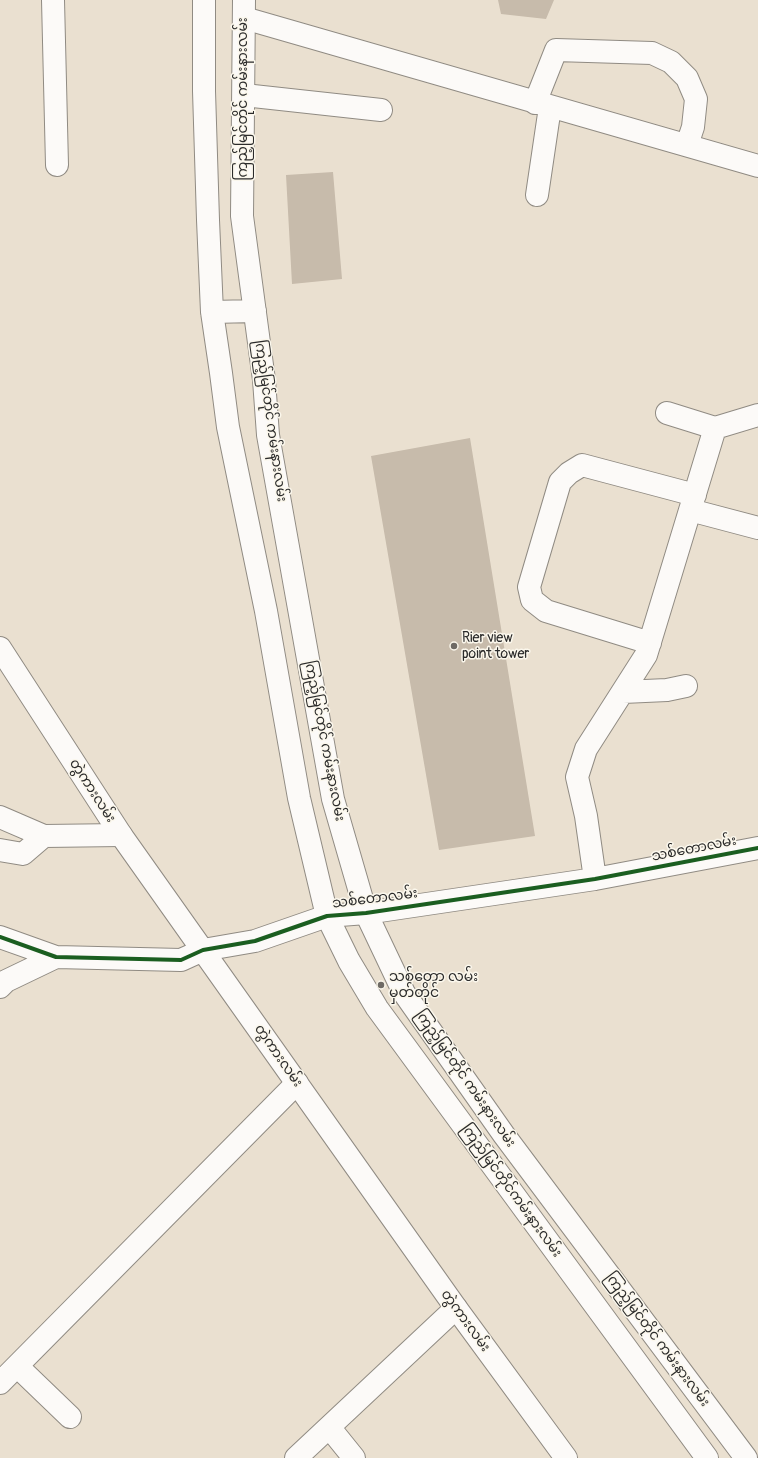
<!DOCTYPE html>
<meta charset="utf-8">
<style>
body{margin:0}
canvas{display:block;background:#eae0d0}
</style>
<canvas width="758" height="1458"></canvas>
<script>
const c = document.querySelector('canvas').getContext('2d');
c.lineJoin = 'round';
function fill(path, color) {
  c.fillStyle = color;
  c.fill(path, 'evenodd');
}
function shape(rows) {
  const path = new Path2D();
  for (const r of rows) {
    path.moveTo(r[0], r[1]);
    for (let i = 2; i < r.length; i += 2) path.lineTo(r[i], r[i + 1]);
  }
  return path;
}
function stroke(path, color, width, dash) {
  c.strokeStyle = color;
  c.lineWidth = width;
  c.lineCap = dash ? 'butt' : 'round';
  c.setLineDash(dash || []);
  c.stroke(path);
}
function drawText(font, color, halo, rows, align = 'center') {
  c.font = font + ' Pangolin,"Noto Sans Myanmar",sans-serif';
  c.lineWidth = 3;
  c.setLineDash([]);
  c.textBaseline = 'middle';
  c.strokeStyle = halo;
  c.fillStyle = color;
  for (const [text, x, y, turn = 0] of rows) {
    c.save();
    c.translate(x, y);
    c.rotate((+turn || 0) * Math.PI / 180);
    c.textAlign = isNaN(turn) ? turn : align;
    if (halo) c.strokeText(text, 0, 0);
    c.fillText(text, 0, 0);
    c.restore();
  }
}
const building = shape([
 [498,0,554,0,546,19,501,14],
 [333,172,342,279,292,284,286,175],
 [470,438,535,836,439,850,371,456]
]);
const minor = shape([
 [53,0,57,165],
 [244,18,758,166],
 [244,95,381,110],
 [535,103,556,50,652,53,671,62,687,78,696,99,693,127,687,145],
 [537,195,550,107],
 [667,413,715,428],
 [690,510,758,528],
 [650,643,546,611,532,600,529,587,560,482,569,473,582,465,695,495],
 [623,692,667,690,686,686],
 [0,817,44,836,121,835],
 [0,850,23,854,44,836],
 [595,879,586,816,577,777,586,749,646,655,715,428,758,415],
 [0,937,56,957,181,960,203,950,255,941,327,916,366,913,595,879,758,848],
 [0,987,6,981,56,957],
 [17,1366,70,1417],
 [0,1383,297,1083],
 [329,1427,354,1458],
 [296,1458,456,1308]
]);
const major = shape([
 [204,0,204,91,208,220,212,312,221,373,228,427,266,611,299,798,327,916,349,961,377,1008,707,1458],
 [244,0,242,216,264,380,268,435,333,799,366,913,404,993,504,1135,746,1458],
 [212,312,255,311],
 [0,648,121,835,456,1308,566,1458]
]);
const cycleway = shape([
 [0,937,56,957,181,960,203,950,255,941,327,916,366,913,595,879,758,848]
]);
const markers = [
 [454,646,4,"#6e6a65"],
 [381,985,4,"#6e6a65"]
];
const streetNames = [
 ["ကြည့်မြင်တိုင် ကမ်းနားလမ်း",243,99,-90],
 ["ကြည့်မြင်တိုင် ကမ်းနားလမ်း",270,421,82],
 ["ကြည့်မြင်တိုင် ကမ်းနားလမ်း",324,741,79],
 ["တွဲကားလမ်း",92,791,57],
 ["သစ်တောလမ်း",694,849,-11],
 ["သစ်တောလမ်း",375,899,-7],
 ["တွဲကားလမ်း",278,1056,55],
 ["ကြည့်မြင်တိုင် ကမ်းနားလမ်း",465,1079,55],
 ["ကြည်မြင်တိုင်ကမ်းနားလမ်း",511,1191,54],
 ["တွဲကားလမ်း",465,1321,54],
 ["ကြည့်မြင်တိုင် ကမ်းနားလမ်း",657,1340,53]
];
const poiNames = [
 ["Rier view",462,638],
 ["point tower",462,654],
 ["သစ်တော လမ်း",389,977],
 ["မှတ်တိုင်",389,993]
];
fill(building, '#c7bbab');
stroke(minor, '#908b83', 24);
stroke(major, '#908b83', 24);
stroke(minor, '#fcfaf8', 22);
stroke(major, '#fcfaf8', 22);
stroke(cycleway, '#1b5e20', 4);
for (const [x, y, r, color] of markers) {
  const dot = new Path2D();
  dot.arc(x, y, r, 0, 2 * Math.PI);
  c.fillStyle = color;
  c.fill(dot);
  stroke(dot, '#fbf7ec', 1.5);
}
drawText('14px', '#2b2b2b', '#fbf7ec', streetNames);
drawText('14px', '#2b2b2b', '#fbf7ec', poiNames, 'left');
</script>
